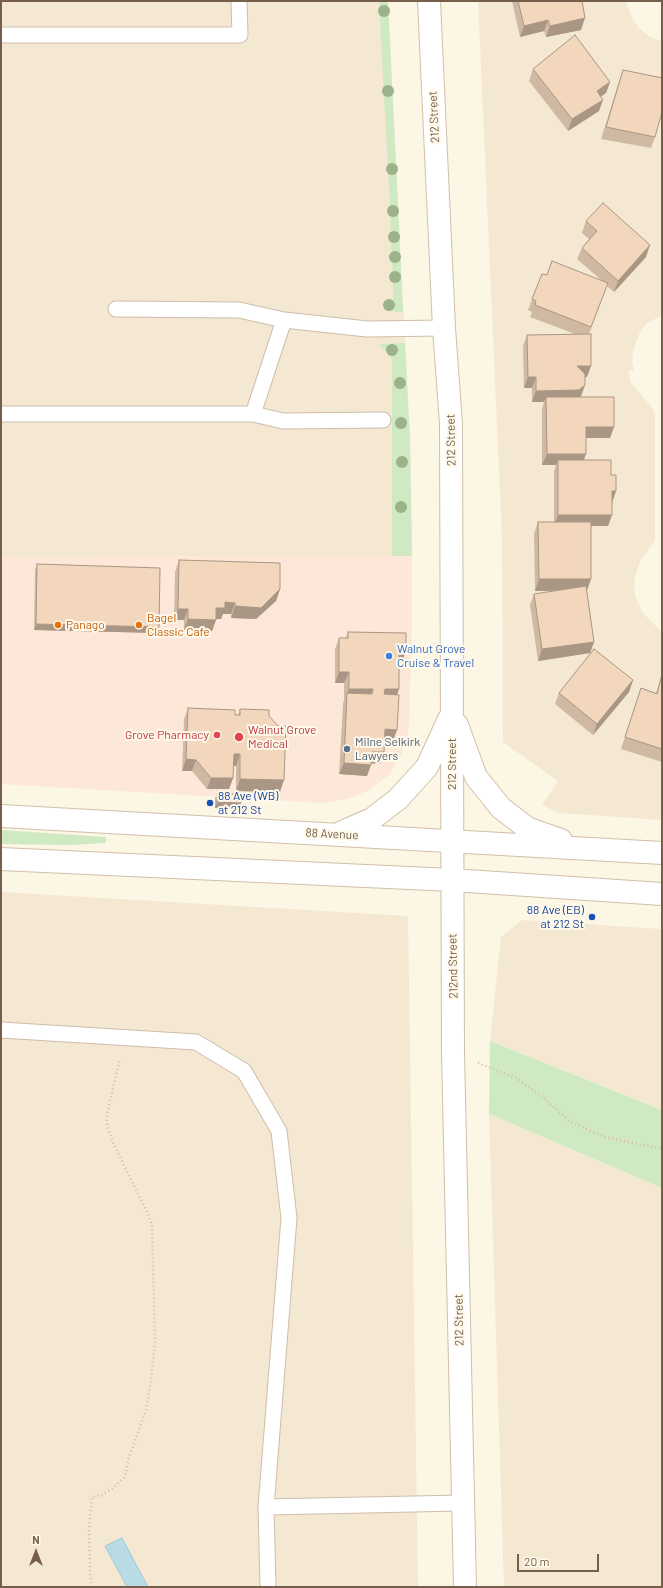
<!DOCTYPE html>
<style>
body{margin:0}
#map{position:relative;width:663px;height:1588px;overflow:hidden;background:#fcf6e5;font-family:Barlow,sans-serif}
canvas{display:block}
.frame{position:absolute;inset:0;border:2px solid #755e4a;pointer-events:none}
.north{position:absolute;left:16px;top:1532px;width:40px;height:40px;-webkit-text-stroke:3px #fff9eb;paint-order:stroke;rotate:0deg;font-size:11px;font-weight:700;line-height:16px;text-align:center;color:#755e4a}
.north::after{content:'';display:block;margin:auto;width:14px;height:18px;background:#755e4a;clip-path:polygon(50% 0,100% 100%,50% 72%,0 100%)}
.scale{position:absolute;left:517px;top:1554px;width:82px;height:18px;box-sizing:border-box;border:2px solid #755e4a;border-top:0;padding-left:5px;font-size:12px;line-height:14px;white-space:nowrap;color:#755e4a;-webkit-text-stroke:3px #fff9eb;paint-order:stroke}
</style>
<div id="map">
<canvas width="663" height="1588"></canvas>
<div class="frame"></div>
<div class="north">N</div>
<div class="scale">20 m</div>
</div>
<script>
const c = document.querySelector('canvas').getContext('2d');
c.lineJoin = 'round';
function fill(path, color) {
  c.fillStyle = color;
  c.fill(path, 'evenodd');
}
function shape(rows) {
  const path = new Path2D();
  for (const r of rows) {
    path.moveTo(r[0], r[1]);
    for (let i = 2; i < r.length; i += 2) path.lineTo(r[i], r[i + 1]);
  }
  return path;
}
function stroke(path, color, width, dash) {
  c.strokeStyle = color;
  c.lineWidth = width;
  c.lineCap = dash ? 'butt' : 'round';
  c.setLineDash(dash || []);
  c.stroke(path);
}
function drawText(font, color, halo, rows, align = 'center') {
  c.font = font + ' Barlow,sans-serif';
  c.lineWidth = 4;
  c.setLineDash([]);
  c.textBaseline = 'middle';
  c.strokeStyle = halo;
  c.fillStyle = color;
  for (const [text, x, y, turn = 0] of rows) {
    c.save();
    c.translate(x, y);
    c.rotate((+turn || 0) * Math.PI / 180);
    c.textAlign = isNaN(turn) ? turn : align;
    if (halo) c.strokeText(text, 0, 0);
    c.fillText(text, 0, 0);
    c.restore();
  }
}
const residential = shape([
 [1,1,388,1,410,439,412,556,1,557],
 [478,1,626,1,632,18,639,28,648,36,662,41,662,315,646,324,640,332,633,351,632,362,634,370,628,371,631,383,650,405,654,411,655,416,655,540,640,562,636,573,634,585,635,595,638,603,644,614,662,632,662,820,559,813,542,805,558,781,503,742,502,537],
 [1,892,408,916,418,1587,1,1587],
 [522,920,662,929,662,1110,490,1041,501,937],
 [489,1114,662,1188,662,1587,504,1587]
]);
const commercial = shape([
 [412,556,412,616,409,728,401,756,389,775,367,791,347,799,322,803,1,784,1,557]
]);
const green = shape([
 [381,1,388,1,403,312,394,312,389,186,379,4],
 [405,343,410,439,412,556,392,556,392,360,387,352,379,344],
 [1,830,106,837,106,843,71,845,1,844],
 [490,1041,662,1110,662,1188,489,1114]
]);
const water = shape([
 [122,1538,148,1587,127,1587,105,1546,122,1538]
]);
const path = shape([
 [478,1063,516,1078,543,1097,569,1121,605,1137,662,1149],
 [92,1587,90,1572,89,1529,92,1497,102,1495,113,1488,125,1477,129,1457,146,1410,151,1381,155,1343,152,1225,147,1212,114,1145,107,1126,107,1113,120,1059]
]);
const lane = shape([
 [1,35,240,35,239,1],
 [116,309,239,310,284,320,253,414],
 [284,320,367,329,444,328],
 [1,414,253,414,283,421,383,420],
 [1,1030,196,1042,244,1071,279,1131,289,1218,266,1507,268,1587],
 [266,1507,463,1503]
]);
const secondary = shape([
 [429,1,444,328,451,424,453,1053,465,1587],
 [457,725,476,777,501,808,527,828,561,840],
 [1,816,662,853],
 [342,832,372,819,398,799,427,767,449,719],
 [1,859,452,880,662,894]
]);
const trees = [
 [384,11],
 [388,91],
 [392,169],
 [393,211],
 [394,237],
 [395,257],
 [395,277],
 [389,305],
 [392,350],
 [400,383],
 [401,423],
 [402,462],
 [401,507]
];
const wall = shape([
 [512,1,582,1,581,30,546,37,544,31,520,37],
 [533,69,610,82,606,93,601,96,599,111,568,131,529,81],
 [623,70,655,137,651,148,601,139,619,82],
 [662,211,662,263,661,263,661,215],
 [586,221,646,257,614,292,607,286,589,334,587,377,585,377,585,385,581,396,580,397,610,438,586,438,584,460,611,475,612,503,608,526,591,526,591,579,587,590,586,590,594,642,590,653,538,661,530,605,534,594,557,591,535,591,534,534,538,522,554,522,554,471,556,465,542,465,542,409,544,402,532,402,532,388,524,388,523,346,527,335,575,334,530,317,532,312,528,310,542,274,547,275,600,279,577,259,582,248,589,239,582,233],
 [179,560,280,589,276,601,256,619,231,618,231,614,223,614,221,619,216,619,212,631,184,630,184,620,174,620,175,572],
 [37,564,159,627,157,633,34,630,35,570],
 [348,632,401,663,399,663,399,689,397,695,393,741,385,741,384,752,380,764,371,763,367,776,339,774,343,704,344,700,344,683,335,683,335,649,339,638,346,638],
 [661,678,662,678,662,762,621,749,641,688,656,693],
 [633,680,629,692,593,735,555,704,559,693],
 [188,708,235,715,238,715,240,709,269,716,280,792,236,791,236,766,233,766,233,778,229,789,207,789,192,771,182,771,184,719],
 [218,793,239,809,215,808,215,798]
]);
const shadedWall = shape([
 [585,18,581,30,546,37,550,26],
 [548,20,544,31,520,37,524,26],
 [610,82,606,93,593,102,597,91],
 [603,100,599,111,568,131,572,119],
 [650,245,646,257,614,292,618,281],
 [577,366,591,366,587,377,573,378],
 [528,377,536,377,532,388,524,388],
 [585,385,581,396,575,402,546,397,544,402,532,402,536,391],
 [586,427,614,427,610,438,582,438],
 [547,454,586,454,582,465,558,460,556,465,542,465],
 [612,491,616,491,612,503,608,503],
 [558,515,612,515,608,526,554,526],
 [539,579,591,579,587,590,535,591],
 [280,589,276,601,256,619,231,618,235,606],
 [225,602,235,603,231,614,223,614,221,619,212,619,216,608],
 [178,609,188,609,184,620,174,620],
 [188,619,216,620,212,631,184,630],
 [36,624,159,627,157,633,34,630],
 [594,642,590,653,538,661,542,649],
 [399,652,406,652,401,663,395,663],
 [339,672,349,672,344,683,335,683],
 [633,680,629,692,593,735,597,724],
 [349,689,373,689,368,700,347,693],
 [385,689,399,689,395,700,381,700],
 [385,729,397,730,393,741,381,740],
 [372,752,384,752,380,764,368,763],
 [234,754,240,754,236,766,230,766],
 [186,759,196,760,192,771,182,771],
 [344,763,371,765,367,776,339,774],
 [211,778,233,778,229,789,207,789],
 [240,779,284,780,280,792,236,791],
 [217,802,241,803,239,809,215,808]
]);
const building = shape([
 [518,1,582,1,585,18,550,26,548,20,524,26,518,1],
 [575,35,610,82,597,91,603,100,572,119,533,69,575,35],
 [623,70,662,78,662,112,655,137,606,127,623,70],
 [603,203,650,245,618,281,582,248,597,231,586,221,603,203],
 [552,261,608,283,591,327,535,305,536,301,532,299,542,274,547,275,552,261],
 [591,334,591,366,577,366,585,374,585,385,579,390,536,391,536,377,528,377,527,335,591,334],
 [546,397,614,397,614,427,586,427,586,454,547,454,546,397],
 [558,460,611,460,611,475,616,475,616,491,612,491,612,515,558,515,558,460],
 [538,522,591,522,591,579,539,579,538,522],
 [179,560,280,563,280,589,261,608,235,606,235,603,225,602,225,608,216,608,216,620,188,619,188,609,178,609,179,560],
 [37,564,160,568,159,627,36,624,37,564],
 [586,586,594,642,542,649,534,594,586,586],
 [348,632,406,633,406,652,399,652,399,689,385,689,384,694,399,695,397,730,385,729,384,752,372,752,371,765,344,763,347,693,372,694,373,689,349,689,349,672,339,672,339,638,348,638,348,632],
 [594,649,633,680,597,724,559,693,594,649],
 [661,678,662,678,662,749,625,737,641,688,657,694,661,678],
 [188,708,235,710,235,715,240,715,240,709,269,710,269,716,278,726,286,726,284,780,240,779,240,754,234,754,233,778,211,778,196,760,186,759,188,708],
 [218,793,241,794,241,803,217,802,218,793]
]);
const markers = [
 [58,625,4,"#e8710a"],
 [139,625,4,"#e8710a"],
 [389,656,4,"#3f7fe0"],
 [217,735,4,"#e0444e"],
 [239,737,5,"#e0444e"],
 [347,749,4,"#5c6f8a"],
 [210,803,4,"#1a4fb4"],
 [592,917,4,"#1a4fb4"]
];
const streetNames = [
 ["212 Street",434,117,-93],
 ["212 Street",451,440,-91],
 ["212 Street",452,764,-90],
 ["88 Avenue",332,834,3],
 ["212nd Street",453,966,-91],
 ["212 Street",459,1320,-91]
];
const foodNames = [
 ["Bagel",147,618],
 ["Classic Cafe",147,632],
 ["Panago",66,625]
];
const shopNames = [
 ["Walnut Grove",397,649],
 ["Cruise & Travel",397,663]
];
const healthNames = [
 ["Walnut Grove",248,730],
 ["Medical",248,744],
 ["Grove Pharmacy",209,735,"right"]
];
const serviceNames = [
 ["Milne Selkirk",355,742],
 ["Lawyers",355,756]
];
const transitNames = [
 ["88 Ave (WB)",218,796],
 ["at 212 St",218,810],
 ["88 Ave (EB)",584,910,"right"],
 ["at 212 St",584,924,"right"]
];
fill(residential, '#f4e8d3');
fill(commercial, '#fde7d8');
fill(green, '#cfeac3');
fill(water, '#b9dbe6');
stroke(water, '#9fc9d8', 1);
stroke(lane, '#cebeab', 17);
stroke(secondary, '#d1bfa8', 24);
stroke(path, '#d7bb9f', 2.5, [1, 3]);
stroke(lane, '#fff', 15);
stroke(secondary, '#fff', 22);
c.fillStyle = '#9bb28b';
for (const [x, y] of trees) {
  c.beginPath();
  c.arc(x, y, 6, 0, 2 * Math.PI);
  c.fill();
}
fill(wall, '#d0b9a2');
fill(shadedWall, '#a99684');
fill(building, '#f2d7bc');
stroke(building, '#a99684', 1);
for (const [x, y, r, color] of markers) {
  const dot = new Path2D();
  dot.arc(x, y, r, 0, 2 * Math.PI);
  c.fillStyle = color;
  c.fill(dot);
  stroke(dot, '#fff9eb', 1.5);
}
drawText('12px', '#755e4a', '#fff9eb', streetNames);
drawText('12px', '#c56008', '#fff9eb', foodNames, 'left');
drawText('12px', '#366cbe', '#fff9eb', shopNames, 'left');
drawText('12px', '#be3a42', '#fff9eb', healthNames, 'left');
drawText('12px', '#4e5e75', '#fff9eb', serviceNames, 'left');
drawText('12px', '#164399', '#fff9eb', transitNames, 'left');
</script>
